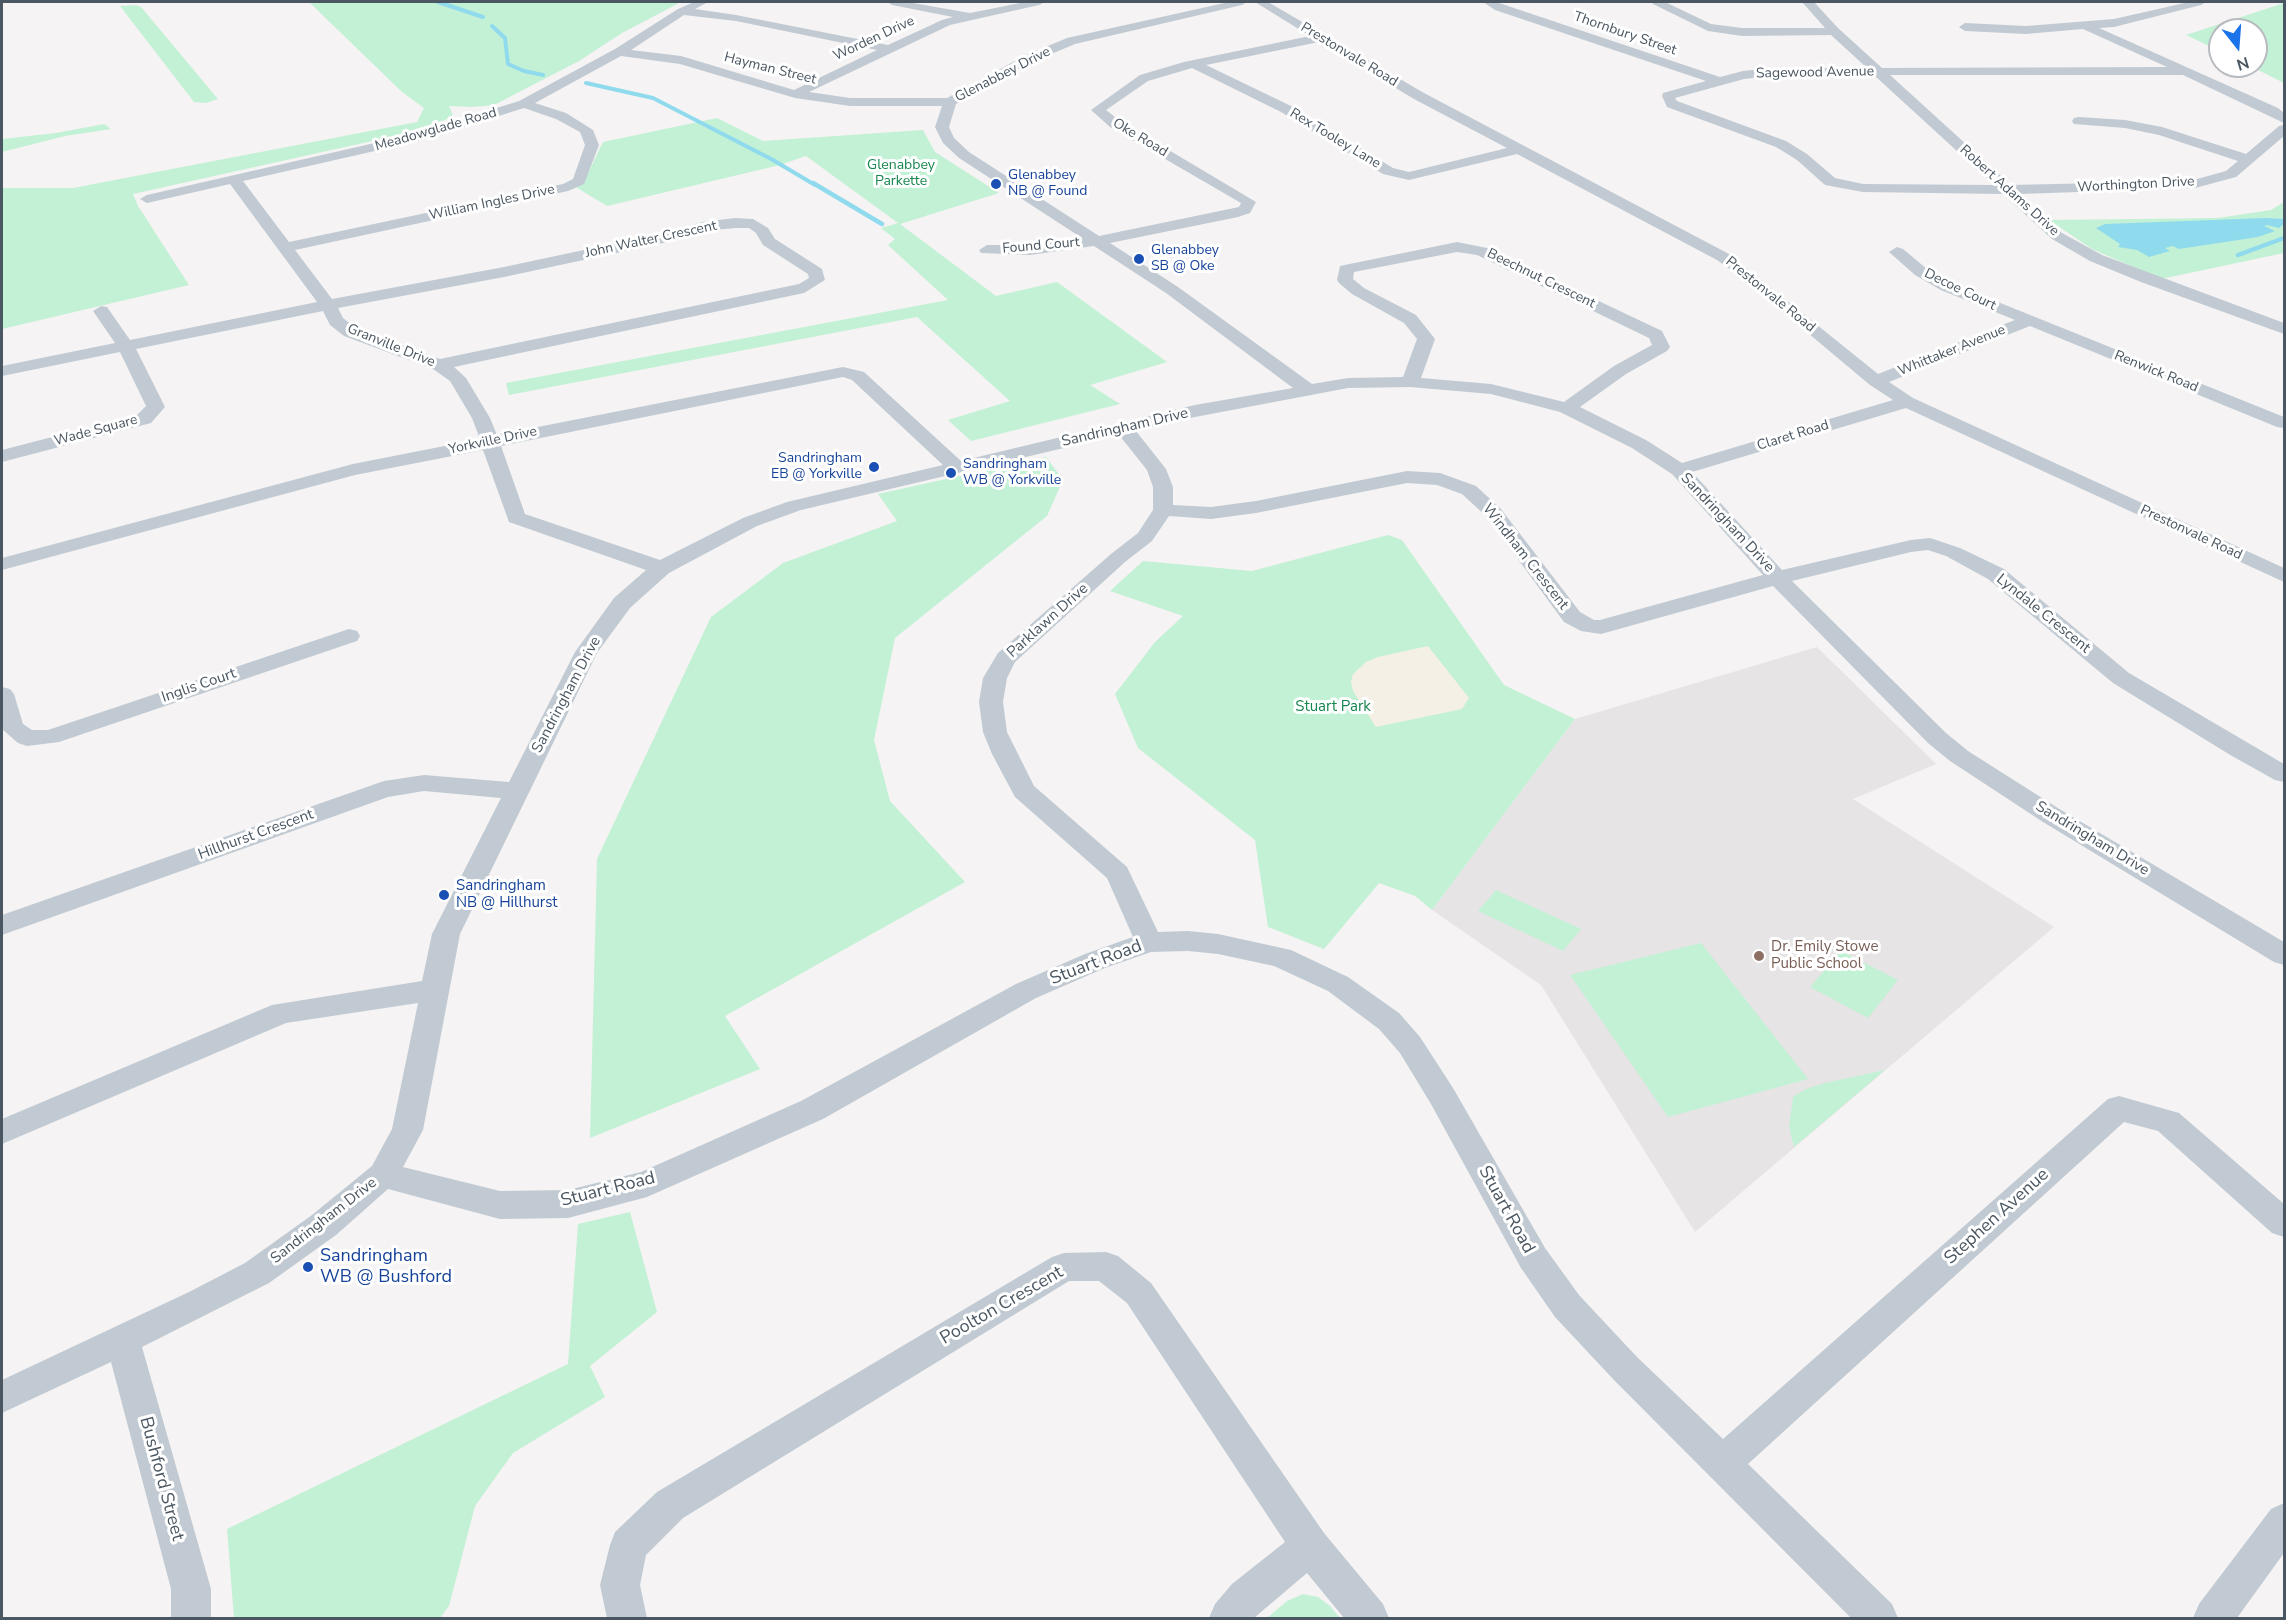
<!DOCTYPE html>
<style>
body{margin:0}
#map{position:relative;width:2286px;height:1620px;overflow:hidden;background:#f5f3f3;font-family:"Nunito Sans",sans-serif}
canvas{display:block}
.frame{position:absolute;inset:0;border:3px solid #4a5661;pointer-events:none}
.north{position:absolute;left:2208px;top:18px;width:60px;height:60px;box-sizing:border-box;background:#fff;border:2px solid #b7bbc0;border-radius:50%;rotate:163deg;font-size:16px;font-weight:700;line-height:24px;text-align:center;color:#4a5661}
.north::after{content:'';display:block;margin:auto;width:21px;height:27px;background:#1a73e8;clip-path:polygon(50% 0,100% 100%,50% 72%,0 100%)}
</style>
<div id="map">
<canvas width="2286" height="1620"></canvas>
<div class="frame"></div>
<div class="north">N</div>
</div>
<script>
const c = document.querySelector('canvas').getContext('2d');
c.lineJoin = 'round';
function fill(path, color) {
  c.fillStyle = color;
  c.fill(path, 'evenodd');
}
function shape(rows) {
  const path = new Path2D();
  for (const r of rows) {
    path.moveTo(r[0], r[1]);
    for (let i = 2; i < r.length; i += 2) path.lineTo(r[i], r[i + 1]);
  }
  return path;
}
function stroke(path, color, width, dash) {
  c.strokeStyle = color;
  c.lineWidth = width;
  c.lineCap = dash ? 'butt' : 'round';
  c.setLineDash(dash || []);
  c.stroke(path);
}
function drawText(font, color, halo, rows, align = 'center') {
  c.font = font + ' "Nunito Sans",sans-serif';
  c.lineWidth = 6;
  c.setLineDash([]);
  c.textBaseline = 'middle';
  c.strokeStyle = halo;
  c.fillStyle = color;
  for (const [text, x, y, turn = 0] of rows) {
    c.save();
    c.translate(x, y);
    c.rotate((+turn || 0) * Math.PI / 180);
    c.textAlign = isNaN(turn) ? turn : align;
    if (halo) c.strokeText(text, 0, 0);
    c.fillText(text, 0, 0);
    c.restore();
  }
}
const education = shape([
 [1817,647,1936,764,1853,799,2054,927,1695,1232,1541,985,1432,910,1575,719]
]);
const green = shape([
 [309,2,681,2,622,33,579,61,494,105,471,107,449,106,453,115,445,120,390,137,133,194,138,206,189,285,2,329,2,188,73,188,417,122,424,108,401,91],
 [2284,3,2284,83,2250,66,2256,66,2256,30,2220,30,2220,51,2186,35],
 [136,5,141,7,218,99,206,103,194,102,120,6],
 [717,118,763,141,923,130,935,152,999,193,900,224,996,296,1057,282,1167,362,1090,385,1120,404,971,441,948,420,1010,401,917,317,509,395,506,383,948,300,888,245,895,239,881,228,898,223,806,156,780,165,607,206,574,186,589,171,603,142],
 [104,124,111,129,65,136,2,152,2,139,56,133],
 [2284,202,2284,253,2161,279,2092,249,2049,220,2218,218,2271,210],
 [1046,457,1063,480,1047,516,895,638,874,740,890,801,965,882,725,1016,760,1069,590,1138,597,859,711,617,783,563,897,521,878,494],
 [1388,535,1402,540,1504,685,1575,719,1432,910,1415,896,1379,883,1324,949,1268,927,1255,840,1138,748,1115,694,1155,642,1183,616,1110,591,1143,561,1252,571],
 [1496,890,1581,929,1563,951,1478,911],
 [1701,943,1808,1079,1668,1117,1570,975],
 [1841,951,1898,980,1868,1018,1810,987],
 [1885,1070,1794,1147,1789,1127,1793,1097,1806,1089,1825,1083],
 [630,1212,657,1312,590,1366,605,1397,513,1453,475,1506,449,1606,440,1618,234,1618,227,1529,568,1364,578,1224],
 [1303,1594,1318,1597,1330,1606,1340,1618,1267,1618,1287,1601]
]);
const sand = shape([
 [1428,646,1469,698,1462,709,1376,727,1353,691,1351,682,1353,674,1366,662,1378,657]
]);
const water = shape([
 [2265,218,2284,219,2284,224,2279,228,2267,225,2264,226,2275,231,2258,237,2179,249,2173,246,2165,248,2170,251,2149,257,2137,250,2118,247,2120,244,2096,228,2105,224]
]);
const streamFar1 = shape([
 [438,2,483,17],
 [492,26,505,38,508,64,524,71,543,75],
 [586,83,653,98,773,160,815,185]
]);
const stream = shape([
 [813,183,882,224],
 [2238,255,2284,238]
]);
const minor = shape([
 [694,2,708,2,695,9,736,15,888,45,942,20,953,17,892,5,887,2,907,2,970,13,1025,2,1045,2,1039,5,950,25,809,92,850,98,947,98,1024,56,1067,38,1229,2,1247,2,1242,5,1075,44,1032,62,956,104,949,127,954,138,969,152,1099,236,1239,207,1241,203,1110,127,1091,110,1140,75,1184,62,1310,36,1255,2,1268,2,1424,93,1729,254,1878,374,2015,320,1941,290,1915,275,1889,252,1897,247,1903,249,1927,269,1953,284,2284,417,2284,428,2277,427,2030,326,1889,382,1913,398,2284,568,2284,582,1906,408,1692,472,1782,570,1911,540,1930,538,1960,548,2004,569,2129,673,2284,764,2284,782,2275,780,2232,756,2113,683,1988,579,1946,556,1928,550,1911,552,1792,581,1946,733,1968,751,2061,810,2284,942,2284,965,2274,962,2043,822,1950,761,1928,743,1773,586,1601,634,1581,631,1564,622,1487,517,1462,494,1437,485,1407,483,1256,513,1211,519,1169,516,1152,541,1125,562,1015,662,1007,678,1003,702,1007,732,1034,786,1127,867,1158,932,1188,931,1218,934,1291,950,1348,977,1399,1013,1420,1037,1453,1088,1545,1248,1579,1295,1637,1357,1723,1439,2108,1099,2119,1096,2179,1113,2284,1204,2284,1237,2272,1233,2158,1131,2124,1122,1748,1464,1892,1604,1898,1618,1851,1618,1613,1379,1555,1317,1521,1268,1431,1104,1400,1053,1379,1029,1328,991,1274,966,1218,954,1188,951,1151,952,1105,968,1036,998,823,1119,647,1197,568,1218,500,1219,388,1189,336,1235,269,1283,142,1347,211,1589,211,1618,171,1618,171,1589,111,1362,2,1413,2,1380,189,1292,245,1263,312,1215,372,1166,392,1129,418,1003,286,1023,2,1144,2,1119,272,1005,422,981,432,934,501,798,424,791,388,797,2,935,2,915,384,781,424,775,509,782,575,652,614,598,646,570,509,522,483,450,355,475,2,570,2,558,353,464,480,439,472,418,450,381,433,369,344,336,330,325,323,311,136,349,165,407,151,423,2,462,2,450,137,415,146,406,120,352,2,376,2,366,115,343,93,311,101,306,107,307,130,340,317,302,230,184,147,203,140,199,147,195,414,134,519,101,615,49,678,9,694,2],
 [684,15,736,21,877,50,794,90,681,56,631,50,684,15],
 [1319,42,1414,99,1507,148,1409,172,1393,168,1291,106,1206,65,1319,42],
 [621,56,680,64,795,98,850,106,942,106,935,127,943,143,959,158,1082,238,1030,245,987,245,979,250,981,253,1030,255,1094,246,1166,293,1293,388,1195,405,961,461,864,372,843,367,497,435,490,418,466,378,454,367,804,293,825,280,822,269,775,239,768,228,753,219,735,218,702,222,673,231,504,267,332,299,295,250,568,191,584,184,599,145,593,130,566,113,535,103,621,56],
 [1192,68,1281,112,1383,174,1409,180,1517,154,1717,260,1747,282,1870,385,1893,400,1682,463,1646,440,1580,407,1626,374,1667,351,1670,347,1662,331,1487,248,1457,242,1340,266,1337,280,1339,283,1352,294,1404,323,1417,339,1403,377,1348,378,1312,384,1178,287,1110,243,1238,217,1250,213,1256,202,1120,121,1106,110,1148,81,1192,68],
 [524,108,556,119,580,132,585,145,573,179,563,184,289,242,243,181,423,140,524,108],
 [735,228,749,228,756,233,763,245,808,274,809,278,799,284,440,359,356,328,343,318,338,308,504,277,677,240,704,231,735,228],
 [1457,252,1477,255,1649,338,1652,345,1614,366,1564,402,1491,384,1421,378,1435,339,1416,315,1364,288,1353,279,1354,272,1457,252],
 [843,377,852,380,943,465,787,502,743,518,660,560,525,514,501,446,843,377],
 [1410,387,1491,394,1560,412,1632,448,1672,474,1763,575,1600,620,1594,620,1580,612,1501,509,1476,486,1440,473,1407,471,1256,501,1211,507,1173,505,1173,487,1166,469,1136,431,1195,417,1348,388,1410,387],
 [1119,435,1147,470,1153,487,1153,510,1138,533,1111,554,998,653,983,678,979,702,983,732,992,754,1015,797,1107,878,1133,937,1085,954,1016,984,801,1101,641,1172,568,1190,500,1191,403,1167,423,1130,460,934,597,653,630,608,669,573,757,526,801,510,1119,435],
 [1483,2,1496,2,1720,77,1743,71,1772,68,1867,68,1831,35,1742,36,1708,31,1653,4,1652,2,1665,2,1711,24,1742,28,1825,28,1802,2,1814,2,1838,28,1882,68,2167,67,2083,29,2026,34,1965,31,1959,27,1965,23,2026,26,2114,19,2189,2,2206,2,2201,5,2114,27,2099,28,2278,108,2284,113,2284,123,2183,75,1890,75,2011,185,2190,181,2226,171,2238,161,2159,135,2125,128,2074,124,2072,121,2074,118,2079,117,2125,120,2162,127,2246,154,2279,126,2284,125,2284,136,2236,177,2195,188,2020,194,2062,233,2102,255,2284,323,2284,334,2141,282,2090,261,2052,239,2003,194,1863,192,1825,185,1797,160,1776,147,1667,107,1662,96,1663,93,1706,81,1495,10,1483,2],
 [1772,76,1875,76,1994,185,1863,184,1835,178,1807,154,1786,141,1677,101,1675,98,1744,79,1772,76],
 [349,629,357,631,360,636,357,641,59,742,27,746,18,743,2,729,2,687,10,689,14,694,23,724,32,730,48,730,349,629],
 [1106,1252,1118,1256,1151,1283,1324,1533,1383,1604,1389,1618,1344,1618,1307,1573,1254,1618,1209,1618,1215,1604,1232,1584,1285,1542,1127,1303,1099,1281,1069,1281,683,1518,646,1555,640,1585,647,1618,607,1618,600,1585,610,1545,615,1532,657,1492,1052,1257,1064,1253,1106,1252],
 [2284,1503,2284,1553,2237,1618,2193,1618,2199,1604,2271,1509,2284,1503]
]);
const markers = [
 [996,184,6,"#1a4fb4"],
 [1139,259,6,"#1a4fb4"],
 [874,467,6,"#1a4fb4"],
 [951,473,6,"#1a4fb4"],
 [444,895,6,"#1a4fb4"],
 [1759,956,6,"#8d6e63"],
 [308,1267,6,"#1a4fb4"]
];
const farStreetnames = [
 ["Thornbury Street",1625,34,19],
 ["Worden Drive",874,39,-25],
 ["Prestonvale Road",1349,55,31],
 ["Hayman Street",770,69,14],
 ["Sagewood Avenue",1815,73,-1],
 ["Glenabbey Drive",1003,75,-27],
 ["Meadowglade Road",436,130,-16],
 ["Oke Road",1140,138,31],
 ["Rex Tooley Lane",1335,139,31],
 ["Worthington Drive",2136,185,-3],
 ["Robert Adams Drive",2009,191,42],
 ["William Ingles Drive",492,203,-12],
 ["John Walter Crescent",651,240,-12],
 ["Found Court",1041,246,-5],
 ["Beechnut Crescent",1541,279,26],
 ["Decoe Court",1960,290,26],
 ["Prestonvale Road",1770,295,39],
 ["Granville Drive",391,346,22],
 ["Whittaker Avenue",1952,351,-22],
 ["Renwick Road",2156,372,22],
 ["Wade Square",96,431,-15],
 ["Claret Road",1793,436,-17],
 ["Yorkville Drive",493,441,-12],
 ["Prestonvale Road",2191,533,25]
];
const farParknames = [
 ["Glenabbey",901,166],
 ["Parkette",901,182]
];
const farTransitnames = [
 ["Glenabbey",1008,176],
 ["NB @ Found",1008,192],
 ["Glenabbey",1151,251],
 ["SB @ Oke",1151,267],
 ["Sandringham",862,459,"right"],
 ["EB @ Yorkville",862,475,"right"],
 ["Sandringham",963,465],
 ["WB @ Yorkville",963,481]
];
const streetNames = [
 ["Sandringham Drive",1125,428,-13],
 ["Sandringham Drive",1727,523,47],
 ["Windham Crescent",1525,557,52],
 ["Lyndale Crescent",2043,614,39],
 ["Parklawn Drive",1048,621,-42],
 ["Inglis Court",199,686,-19],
 ["Sandringham Drive",567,695,-62],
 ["Hillhurst Crescent",256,835,-20],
 ["Sandringham Drive",2092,839,31],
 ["Sandringham Drive",324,1221,-38]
];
const parkNames = [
 ["Stuart Park",1333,707]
];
const transitNames = [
 ["Sandringham",456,886],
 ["NB @ Hillhurst",456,903]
];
const educationNames = [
 ["Dr. Emily Stowe",1771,947],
 ["Public School",1771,964]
];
const nearStreetnames = [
 ["Stuart Road",1096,963,-21],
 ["Stuart Road",608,1190,-14],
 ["Stuart Road",1506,1210,61],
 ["Stephen Avenue",1997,1217,-42],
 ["Poolton Crescent",1002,1306,-30],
 ["Bushford Street",161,1479,75]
];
const nearTransitnames = [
 ["Sandringham",320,1257],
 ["WB @ Bushford",320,1278]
];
fill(education, '#e6e4e5');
fill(green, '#c3f1d5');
fill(sand, '#f5f0e5');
fill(water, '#90daee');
stroke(streamFar1, '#90daee', 4);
stroke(stream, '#90daee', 4.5);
fill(minor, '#c1cad2');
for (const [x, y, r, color] of markers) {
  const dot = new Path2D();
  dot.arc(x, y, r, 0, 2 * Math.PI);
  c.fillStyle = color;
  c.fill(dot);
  stroke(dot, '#fff', 2);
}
drawText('14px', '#4a5661', '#fff', farStreetnames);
drawText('14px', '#17864f', '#fff', farParknames);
drawText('14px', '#164399', '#fff', farTransitnames, 'left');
drawText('15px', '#4a5661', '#fff', streetNames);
drawText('15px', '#17864f', '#fff', parkNames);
drawText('15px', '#164399', '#fff', transitNames, 'left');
drawText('15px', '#785e54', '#fff', educationNames, 'left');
drawText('18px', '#4a5661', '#fff', nearStreetnames);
drawText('18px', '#164399', '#fff', nearTransitnames, 'left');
</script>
